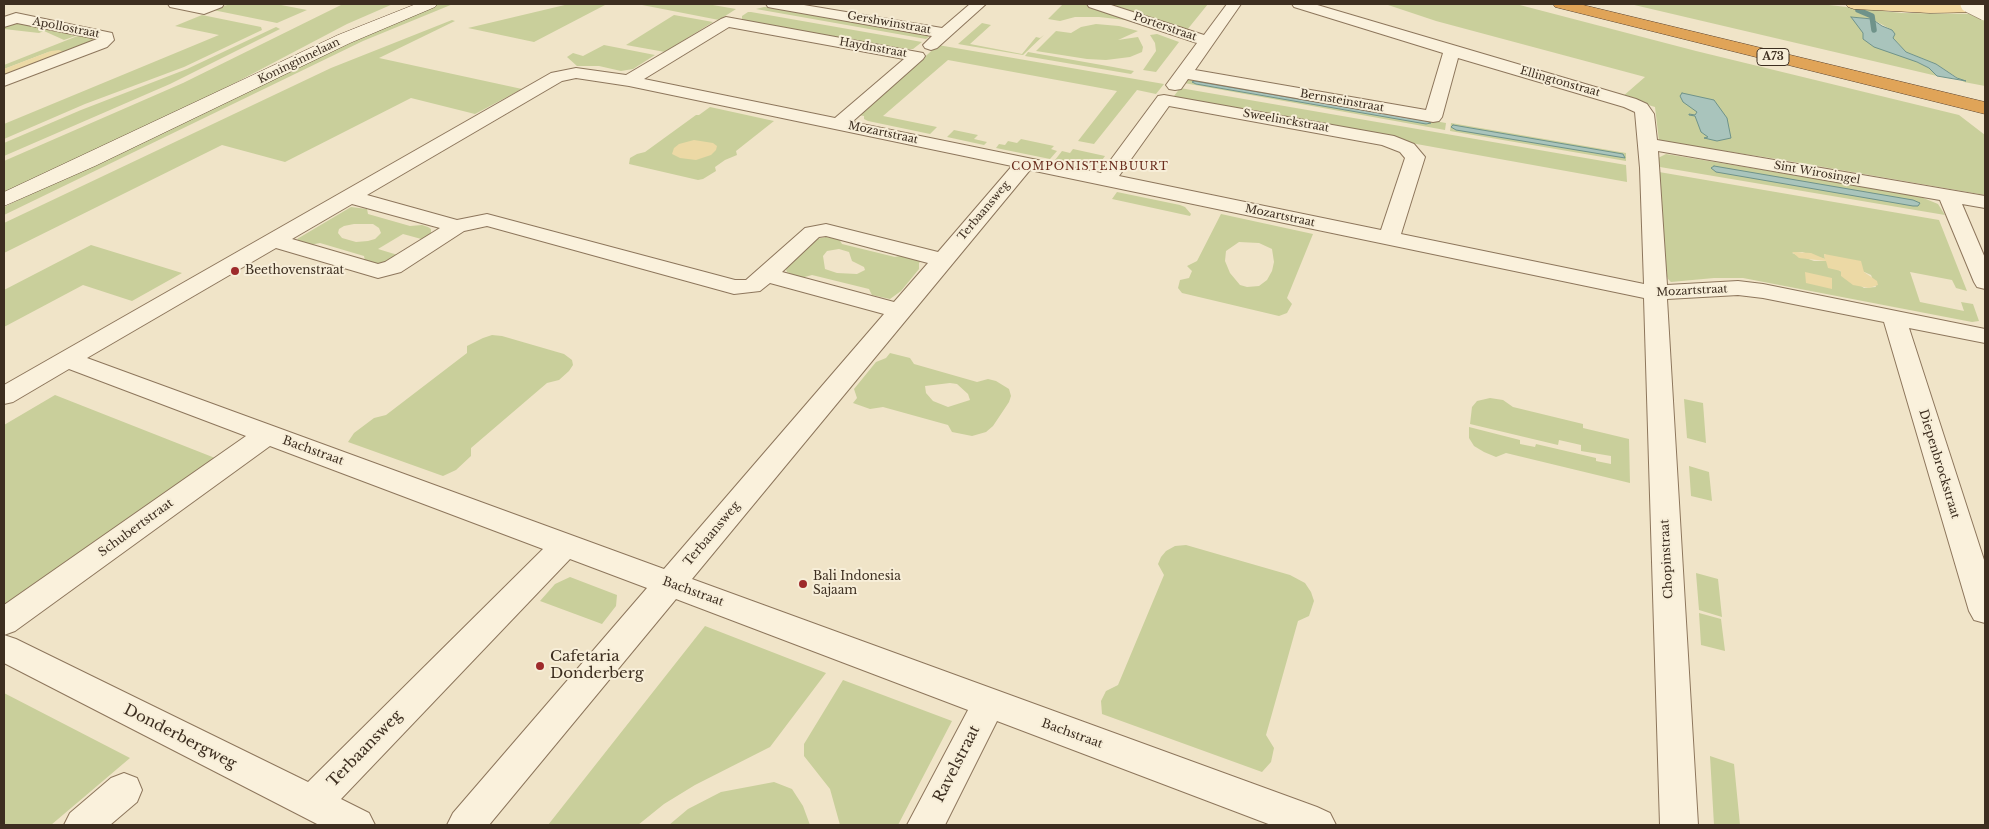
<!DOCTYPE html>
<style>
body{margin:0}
#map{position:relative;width:1989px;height:829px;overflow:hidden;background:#f0e4c8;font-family:"Libre Baskerville",serif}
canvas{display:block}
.frame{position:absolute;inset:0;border:5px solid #3d2e20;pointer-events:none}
</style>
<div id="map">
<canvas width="1989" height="829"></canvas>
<div class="frame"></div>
</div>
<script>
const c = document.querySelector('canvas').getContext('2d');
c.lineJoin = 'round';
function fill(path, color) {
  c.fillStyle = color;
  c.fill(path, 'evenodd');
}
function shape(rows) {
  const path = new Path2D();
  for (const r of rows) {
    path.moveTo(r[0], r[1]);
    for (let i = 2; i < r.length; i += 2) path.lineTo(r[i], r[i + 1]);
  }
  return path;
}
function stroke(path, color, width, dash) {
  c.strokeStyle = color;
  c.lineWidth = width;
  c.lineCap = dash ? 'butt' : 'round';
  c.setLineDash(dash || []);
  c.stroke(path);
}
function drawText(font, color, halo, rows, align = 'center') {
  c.font = font + ' "Libre Baskerville",serif';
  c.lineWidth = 4;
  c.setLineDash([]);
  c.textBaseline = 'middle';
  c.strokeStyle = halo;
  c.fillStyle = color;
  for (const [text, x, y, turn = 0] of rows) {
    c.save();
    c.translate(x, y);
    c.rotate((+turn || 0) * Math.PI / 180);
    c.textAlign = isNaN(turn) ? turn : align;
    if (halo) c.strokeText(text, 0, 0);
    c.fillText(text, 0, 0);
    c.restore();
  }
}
const green = shape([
 [230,4,276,4,307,10,277,23,213,10],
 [343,4,393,4,347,24,212,95,4,195,4,161,183,83],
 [438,4,453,4,363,41,4,215,4,207,250,88],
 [569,4,605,5,534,42,468,28],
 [637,4,707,4,736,9,719,20],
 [1063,4,1087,4,1151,25,1147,27,1126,20,1099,17,1075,17,1060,21,1048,19],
 [1105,4,1208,4,1187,30],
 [1385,4,1516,4,1696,51,1959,115,1985,135,1985,195,1777,159,1659,141,1655,107,1622,97,1645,77,1436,21],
 [1630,4,1820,4,1901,13,1980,14,1985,17,1985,86,1964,82,1936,64,1906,52,1893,38,1892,30,1872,19,1851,17,1917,62,1929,68,1937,76],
 [764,7,773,7,931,35,926,39,756,9],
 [748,12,751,12,922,42,913,49,905,49,749,22,742,19,742,16],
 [202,15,261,27,262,30,184,67,85,104,4,139,4,124,219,35,175,26],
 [674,15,713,22,665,52,626,45],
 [452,20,455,21,379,58,522,89,475,114,411,98,285,162,222,145,4,253,4,223,331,68],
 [19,22,78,35,64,40,44,31,39,33,4,29,4,24],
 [982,23,991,25,970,44,1022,54,1036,37,1040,38,1044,35,1023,55,958,44],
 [1096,24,1119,26,1138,31,1118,40,1138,37,1143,47,1142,52,1130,57,1106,60,1087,59,1036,51,1056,31,1071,33,1081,27],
 [276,27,280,29,170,84,4,156,4,143,81,110,187,69],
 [1157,34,1179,42,1156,72,1143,70,1156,51,1155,43,1150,35],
 [80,35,98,40,4,78,4,73,9,73,51,51,4,69,4,65],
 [604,45,609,46,655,55,633,69,621,71,599,66,577,66,567,57,573,53,583,56],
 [938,45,1164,84,1156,94,1137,90,1094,144,1078,141,1117,91,948,60,883,116,937,127,930,134,868,121,864,119,864,116,858,115,901,75,908,72],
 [1028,52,1113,67,1134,71,1131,74,1025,56],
 [1189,79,1196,80,1446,123,1445,130,1184,83],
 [1194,81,1427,121,1429,124,1196,84],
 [1180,88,1626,165,1627,182,1411,143,1176,98,1174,96],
 [710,107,774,121,736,151,737,155,725,160,715,167,716,171,703,179,698,180,629,164,630,158,637,154,645,152,696,115,699,115],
 [1451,123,1626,153,1626,161,1450,131],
 [954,130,978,135,974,139,987,142,984,145,947,137],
 [1021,139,1054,146,1051,149,1057,151,1050,159,996,148,999,144,1005,145,1008,141,1017,143],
 [1073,149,1105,156,1100,163,1093,166,1055,160,1062,151,1070,153],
 [1666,154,1916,195,1938,204,1945,215,1660,167,1658,158],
 [1659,172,1939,220,1967,291,1956,288,1952,280,1910,272,1920,302,1964,311,1961,302,1973,304,1979,321,1972,322,1743,278,1714,278,1671,282,1668,279,1665,272],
 [1802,252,1825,259,1824,254,1871,275,1876,287,1864,288,1826,261,1814,261,1792,253],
 [1117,192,1180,205,1185,207,1191,214,1190,216,1112,199],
 [351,207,367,209,368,214,410,226,422,225,428,227,431,229,431,233,425,240,403,234,378,249,401,256,384,263,371,263,365,261,364,256,320,243,310,245,301,242,297,239],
 [354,224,373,224,379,228,381,233,375,239,368,241,356,242,342,238,338,233,339,229,344,226],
 [1221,214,1313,234,1287,298,1292,304,1287,313,1279,316,1182,293,1178,288,1180,280,1189,278,1192,271,1187,266,1197,261],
 [1239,242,1259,243,1272,249,1274,262,1272,271,1267,280,1259,286,1247,287,1240,285,1230,273,1225,261,1226,251],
 [826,237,839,239,842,244,895,257,904,255,922,260,919,263,919,269,901,291,890,299,872,295,869,289,812,275,801,278,787,272,785,267,811,240],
 [839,249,849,252,852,261,864,267,865,270,857,274,837,273,825,269,823,256,827,251],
 [91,245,182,273,132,301,83,285,4,327,4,290],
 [492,335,502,336,564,354,572,360,573,365,569,371,559,380,547,383,471,448,471,456,456,470,443,476,348,442,354,433,374,418,386,415,467,353,467,346,483,338],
 [890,353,910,358,914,364,977,382,988,379,996,381,1009,389,1011,396,1009,402,993,426,986,432,972,436,952,432,948,425,883,407,870,409,853,403,857,398,854,389,876,362,886,358],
 [950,383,957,384,968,394,970,400,948,407,933,401,926,393,925,386],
 [55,395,215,458,4,605,4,425],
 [1490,398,1503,400,1513,407,1583,424,1583,428,1629,439,1630,483,1506,453,1496,457,1484,452,1474,446,1469,438,1469,427,1520,440,1520,444,1535,447,1536,444,1596,458,1596,461,1611,464,1611,456,1581,451,1581,445,1559,440,1558,445,1470,424,1472,407,1477,401],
 [1684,399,1703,403,1706,443,1687,438],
 [1689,466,1709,472,1712,501,1691,496],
 [1186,545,1290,575,1305,583,1311,592,1314,601,1309,616,1298,621,1266,735,1274,748,1271,762,1262,772,1102,714,1101,701,1106,691,1118,685,1164,575,1158,564,1161,557,1166,551,1175,546],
 [1696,573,1718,579,1722,617,1699,610],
 [570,577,617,595,616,606,602,624,540,601,555,584],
 [1699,613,1721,619,1725,651,1701,645],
 [705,626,826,673,770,747,695,785,664,804,638,825,548,825],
 [843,680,952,721,898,825,840,825,830,789,804,756,804,744],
 [4,693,130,758,51,825,4,825],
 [1710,756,1734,764,1740,825,1714,825],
 [774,782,792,789,803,806,810,825,669,825,688,809,721,792]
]);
const sand = shape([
 [59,50,64,52,9,73,4,73,4,69,51,51],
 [694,140,713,143,717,146,716,150,711,155,696,160,680,158,672,154,674,148,679,144],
 [1792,252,1811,253,1825,259,1824,254,1861,261,1864,272,1877,281,1878,285,1869,288,1853,285,1841,276,1841,271,1828,268,1826,261,1799,258],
 [1805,272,1832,278,1832,289,1806,283]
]);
const water = shape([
 [1851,17,1872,19,1882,26,1892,30,1895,34,1893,38,1906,52,1936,64,1957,78,1966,81,1937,76,1929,68,1917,62,1874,47,1863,39,1863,33,1851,17],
 [1194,81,1427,121,1431,123,1426,124,1196,84,1192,82,1194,81],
 [1682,93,1714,100,1727,118,1731,138,1717,141,1704,138,1708,137,1701,132,1695,116,1689,115,1689,114,1695,115,1697,112,1683,102,1680,96,1682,93],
 [1453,125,1623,154,1625,158,1456,130,1451,127,1453,125],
 [1714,166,1913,200,1920,203,1918,206,1913,206,1716,172,1711,168,1714,166]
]);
const stream = shape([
 [1858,10,1872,16,1874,30]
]);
const street = shape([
 [168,4,224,4,222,7,204,14,170,7,168,4],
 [766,4,798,4,942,28,970,4,986,4,937,48,931,50,925,48,923,45,932,36,773,8,768,7,766,4],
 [1087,4,1108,4,1204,35,1227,4,1241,4,1195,70,1426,110,1443,53,1294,7,1292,4,1314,4,1636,99,1647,104,1654,114,1657,140,1985,196,1985,208,1962,204,1985,258,1985,289,1977,287,1974,282,1940,200,1658,151,1667,285,1738,281,1763,284,1985,329,1985,343,1909,328,1985,563,1985,623,1974,620,1969,611,1884,322,1763,298,1738,295,1667,299,1698,825,1660,825,1644,298,1030,170,692,579,1317,807,1330,813,1336,825,1271,825,997,721,945,825,907,825,968,710,676,599,489,825,447,825,453,813,647,588,570,559,341,799,369,813,375,825,319,825,4,663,4,605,246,436,69,369,13,402,4,404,4,385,551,73,576,68,626,75,721,19,726,17,923,53,925,56,923,59,852,122,1101,173,1158,96,1164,95,1394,136,1414,144,1425,157,1401,234,1644,284,1640,168,1635,112,1624,107,1458,58,1442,117,1439,121,1433,122,1188,79,1181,89,1175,90,1169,89,1166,85,1197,43,1089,7,1087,4],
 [729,27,904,59,835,118,644,79,729,27],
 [576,78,629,86,1012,166,938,252,826,224,805,228,746,280,735,280,487,214,457,220,367,195,562,81,576,78],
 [1169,106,1382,145,1400,152,1405,158,1381,230,1119,176,1169,106],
 [352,204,440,228,385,262,378,264,292,239,352,204],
 [487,226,734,294,760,291,770,283,884,314,664,569,87,358,276,248,378,278,401,272,464,231,487,226],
 [826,236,928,263,894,302,782,272,819,237,826,236],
 [270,446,543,549,308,782,16,639,4,635,15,631,270,446],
 [16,13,112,33,114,40,107,47,4,86,4,75,97,39,17,23,4,27,4,17,16,13],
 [124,773,137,778,142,790,137,802,110,825,64,825,70,813,111,778,124,773]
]);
const secondary = shape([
 [416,4,437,4,435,7,350,43,95,166,4,206,4,192,338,35,416,4]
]);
const primary = shape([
 [1846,4,1985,4,1985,12,1930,13,1854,9,1848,7,1846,4]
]);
const highway = shape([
 [1553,4,1579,4,1985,102,1985,114,1555,7,1553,4]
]);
const streetBridge = shape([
 [1969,4,1985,12]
]);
const markers = [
 [235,271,5,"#9e2a2b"],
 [803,584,5,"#9e2a2b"],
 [540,666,5,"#9e2a2b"]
];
const farStreetnames = [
 ["Gershwinstraat",889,23,10],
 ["Porterstraat",1165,27,19],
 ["Apollostraat",66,28,11],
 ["Haydnstraat",873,48,10],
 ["Koninginnelaan",299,61,-26],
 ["Ellingtonstraat",1560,82,16],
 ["Bernsteinstraat",1342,101,10],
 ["Sweelinckstraat",1286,121,10],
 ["Mozartstraat",883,133,12],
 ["Sint Wirosingel",1817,173,10],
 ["Terbaansweg",984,211,-50],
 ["Mozartstraat",1280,216,12],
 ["Mozartstraat",1692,291,-3]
];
const shields = [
 [1773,57,32]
];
const shieldNames = [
 ["A73",1773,57]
];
const farNeighbourhoodnames = [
 ["COMPONISTENBUURT",1090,167]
];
const poiNames = [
 ["Beethovenstraat",245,271],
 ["Bali Indonesia",813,577],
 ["Sajaam",813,591]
];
const streetNames = [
 ["Bachstraat",313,451,20],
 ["Diepenbrockstraat",1939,464,73],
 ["Schubertstraat",136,528,-36],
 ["Terbaansweg",712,534,-50],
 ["Chopinstraat",1667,559,-93],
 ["Bachstraat",693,592,20],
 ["Bachstraat",1072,734,20]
];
const nearPoinames = [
 ["Cafetaria",550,657],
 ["Donderberg",550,674]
];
const nearStreetnames = [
 ["Donderbergweg",180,737,27],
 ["Terbaansweg",365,749,-46],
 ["Ravelstraat",957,764,-63]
];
fill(green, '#c9cf9b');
fill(sand, '#ecd9a5');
fill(water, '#a9c4bc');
stroke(water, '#6f938a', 1);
stroke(stream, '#6f938a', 5.5);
stroke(street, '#8d765c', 2);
stroke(secondary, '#6f573f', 1);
stroke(primary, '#5b4430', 1);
stroke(highway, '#5b4430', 1);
fill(street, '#faf1dc');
fill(secondary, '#faf1dc');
fill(primary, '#f3d9a0');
fill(highway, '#e0a458');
stroke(streetBridge, '#8d765c', 18, []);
stroke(streetBridge, '#faf1dc', 17);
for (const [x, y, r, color] of markers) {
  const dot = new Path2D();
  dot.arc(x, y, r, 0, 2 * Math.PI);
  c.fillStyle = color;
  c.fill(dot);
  stroke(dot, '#f7eed8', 2);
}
drawText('11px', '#3d2e20', '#f7eed8', farStreetnames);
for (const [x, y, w] of shields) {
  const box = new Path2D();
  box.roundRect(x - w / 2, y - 8.5, w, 17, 4);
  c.fillStyle = '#f7eed8';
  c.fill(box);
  stroke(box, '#3d2e20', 1);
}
drawText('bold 11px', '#3d2e20', null, shieldNames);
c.letterSpacing = '1px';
drawText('11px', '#6b2e1e', '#f7eed8', farNeighbourhoodnames);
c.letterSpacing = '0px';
drawText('12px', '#3d2e20', '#f7eed8', poiNames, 'left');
drawText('12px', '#3d2e20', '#f7eed8', streetNames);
drawText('15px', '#3d2e20', '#f7eed8', nearPoinames, 'left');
drawText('15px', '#3d2e20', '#f7eed8', nearStreetnames);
</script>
